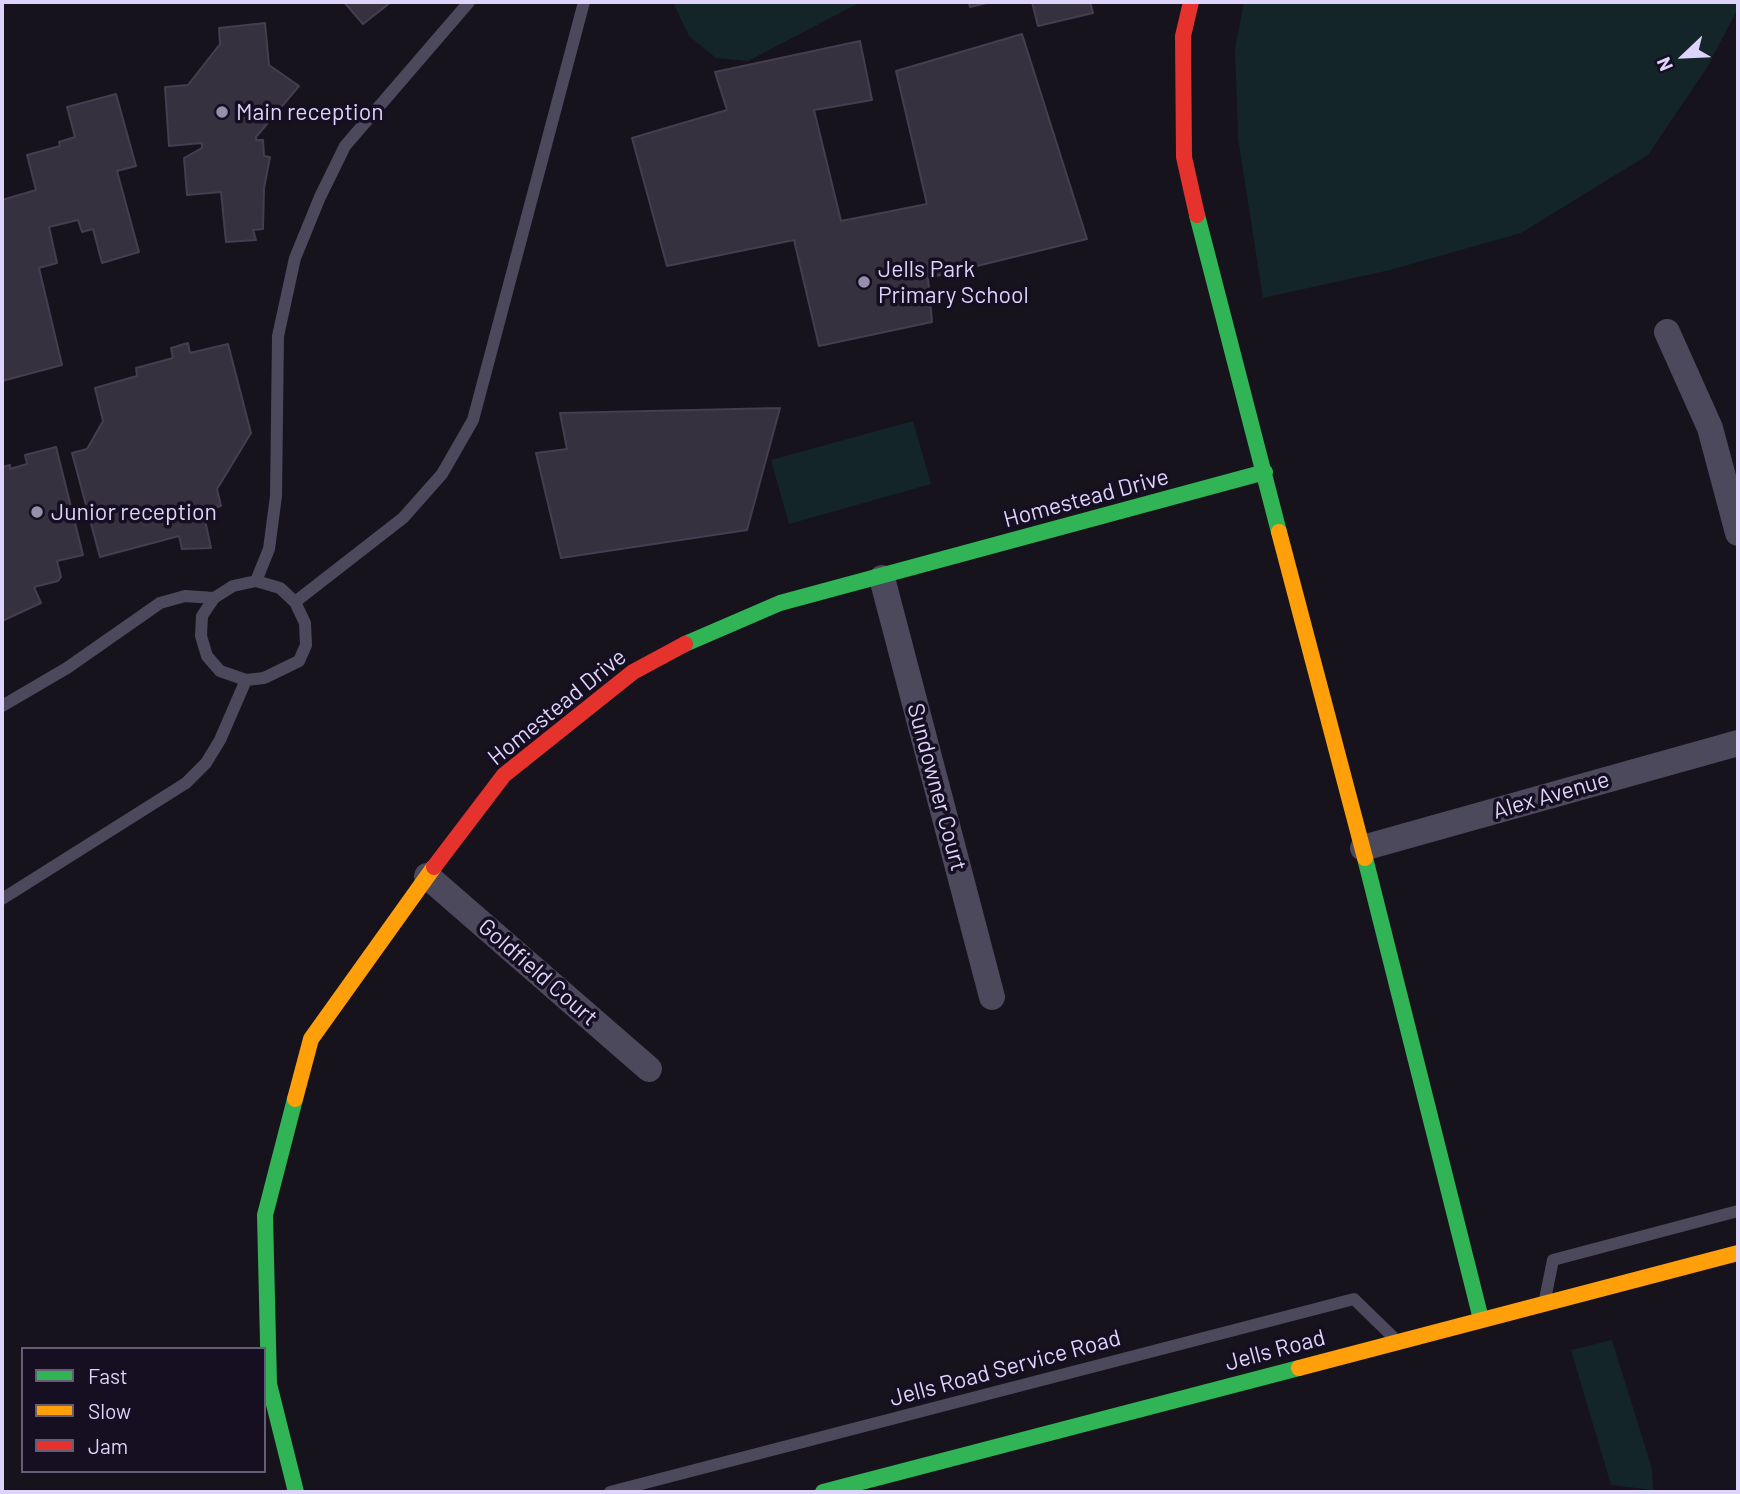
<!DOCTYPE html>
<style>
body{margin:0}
#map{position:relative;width:1740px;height:1494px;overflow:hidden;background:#16131d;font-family:Barlow,sans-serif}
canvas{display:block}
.frame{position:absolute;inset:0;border:4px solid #ddd3fb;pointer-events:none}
.legend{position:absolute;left:21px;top:1347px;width:245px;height:126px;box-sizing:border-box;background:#150f21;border:2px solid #655d78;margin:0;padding:9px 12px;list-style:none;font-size:21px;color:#ddd3fb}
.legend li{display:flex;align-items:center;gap:14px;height:35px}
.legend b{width:35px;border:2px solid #655d78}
.north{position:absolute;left:1649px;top:21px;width:70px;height:70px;-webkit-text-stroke:5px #150f21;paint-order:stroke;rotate:247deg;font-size:19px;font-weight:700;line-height:28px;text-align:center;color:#ddd3fb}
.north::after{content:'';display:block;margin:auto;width:24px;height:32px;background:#ddd3fb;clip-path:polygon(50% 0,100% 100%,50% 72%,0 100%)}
</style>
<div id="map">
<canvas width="1740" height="1494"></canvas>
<div class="frame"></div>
<ul class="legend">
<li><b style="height:9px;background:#30b455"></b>Fast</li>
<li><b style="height:9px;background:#ff9f0a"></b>Slow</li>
<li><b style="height:9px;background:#e5322d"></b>Jam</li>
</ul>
<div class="north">N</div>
</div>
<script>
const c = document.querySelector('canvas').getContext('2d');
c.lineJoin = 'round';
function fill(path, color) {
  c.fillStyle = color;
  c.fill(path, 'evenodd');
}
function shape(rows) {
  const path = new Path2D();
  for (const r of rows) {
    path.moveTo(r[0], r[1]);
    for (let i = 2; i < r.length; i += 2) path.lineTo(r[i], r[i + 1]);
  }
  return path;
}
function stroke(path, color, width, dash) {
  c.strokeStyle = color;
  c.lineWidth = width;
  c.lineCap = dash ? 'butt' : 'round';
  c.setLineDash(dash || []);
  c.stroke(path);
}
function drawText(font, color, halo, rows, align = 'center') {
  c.font = font + ' Barlow,sans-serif';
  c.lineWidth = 7;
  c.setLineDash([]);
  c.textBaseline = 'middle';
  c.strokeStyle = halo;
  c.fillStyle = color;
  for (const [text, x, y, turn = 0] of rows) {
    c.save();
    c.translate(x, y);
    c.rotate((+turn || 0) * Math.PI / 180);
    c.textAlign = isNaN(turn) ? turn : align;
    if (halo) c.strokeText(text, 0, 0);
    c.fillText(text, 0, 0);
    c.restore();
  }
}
const green = shape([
 [673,2,861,2,748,61,716,58,689,36],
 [1244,2,1738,2,1738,8,1708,66,1648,155,1521,233,1390,270,1263,298,1238,138,1235,49],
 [913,421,931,484,789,524,771,460],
 [1612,1340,1652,1469,1653,1490,1611,1485,1571,1350]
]);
const building = shape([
 [344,2,391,2,363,24,344,2],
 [969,2,991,2,970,7,969,2],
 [1032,2,1090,2,1093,13,1038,26,1032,2],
 [265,23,269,65,299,86,256,137,256,140,263,140,264,156,270,157,264,188,263,229,253,230,256,240,226,242,221,192,187,195,184,158,202,148,202,143,169,146,165,87,188,85,220,44,219,28,265,23],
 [1022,34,1087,239,928,278,932,322,819,346,794,240,667,266,632,138,727,110,715,72,860,41,872,100,814,110,841,221,927,204,896,71,1022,34],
 [116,94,136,166,117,171,139,252,102,263,93,229,82,232,78,220,49,227,57,263,39,268,62,365,2,381,2,200,36,190,27,155,60,146,59,142,75,137,67,107,116,94],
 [188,343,190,353,228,344,251,433,217,489,221,506,203,511,211,548,182,549,179,536,100,557,72,453,87,449,103,421,95,388,137,376,136,368,173,358,171,348,188,343],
 [780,408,747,530,561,558,536,453,567,449,560,413,780,408],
 [56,447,83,555,57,561,61,577,58,581,34,587,41,603,2,621,2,467,10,465,10,469,27,464,25,455,56,447]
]);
const lane = shape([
 [256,581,269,549,276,496,278,336,295,258,320,197,345,146,469,2],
 [295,602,403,518,442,474,473,420,584,2],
 [2,706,67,668,160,603,185,596,214,598,233,586,256,581,280,588,295,602,305,623,306,645,299,661,264,678,246,680,220,671,207,656,201,636,202,616,214,598],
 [2,899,186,783,206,763,220,740,246,680],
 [1545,1299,1553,1260,1738,1211],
 [610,1492,1354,1299,1392,1336]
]);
const street = shape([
 [1667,332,1710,428,1738,533],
 [882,578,992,997],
 [1363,848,1738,743],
 [427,876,649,1069]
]);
const fast = shape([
 [1197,215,1279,532],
 [685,644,780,603,1265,472],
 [1365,858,1481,1319],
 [295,1099,265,1215,269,1384,296,1492],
 [823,1492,1299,1368]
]);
const slow = shape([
 [1279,532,1365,858],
 [295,1099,311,1039,434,867],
 [1299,1368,1738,1253]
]);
const jam = shape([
 [1191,2,1183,36,1184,157,1197,215],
 [434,867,504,775,633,672,685,644]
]);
const markers = [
 [222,112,7,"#9790ad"],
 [864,282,7,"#9790ad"],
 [37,512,7,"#9790ad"]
];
const poiNames = [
 ["Main reception",236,112],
 ["Jells Park",878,269],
 ["Primary School",878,295],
 ["Junior reception",51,512]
];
const streetNames = [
 ["Homestead Drive",1086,498,-15],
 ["Homestead Drive",557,707,-39],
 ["Sundowner Court",937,787,75],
 ["Alex Avenue",1551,795,-16],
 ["Goldfield Court",538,972,41],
 ["Jells Road",1275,1350,-15],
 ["Jells Road Service Road",1005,1368,-15]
];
fill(green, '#132528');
fill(building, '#36313f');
stroke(building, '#443e50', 2);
stroke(lane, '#4c495d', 12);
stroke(street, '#4c495d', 26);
stroke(fast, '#30b455', 16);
stroke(slow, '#ff9f0a', 16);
stroke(jam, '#e5322d', 16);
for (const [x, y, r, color] of markers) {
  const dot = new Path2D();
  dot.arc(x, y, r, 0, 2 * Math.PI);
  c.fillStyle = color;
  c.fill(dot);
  stroke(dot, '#150f21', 2.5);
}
drawText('23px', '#ddd3fb', '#150f21', poiNames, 'left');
drawText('23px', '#ddd3fb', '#150f21', streetNames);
</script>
